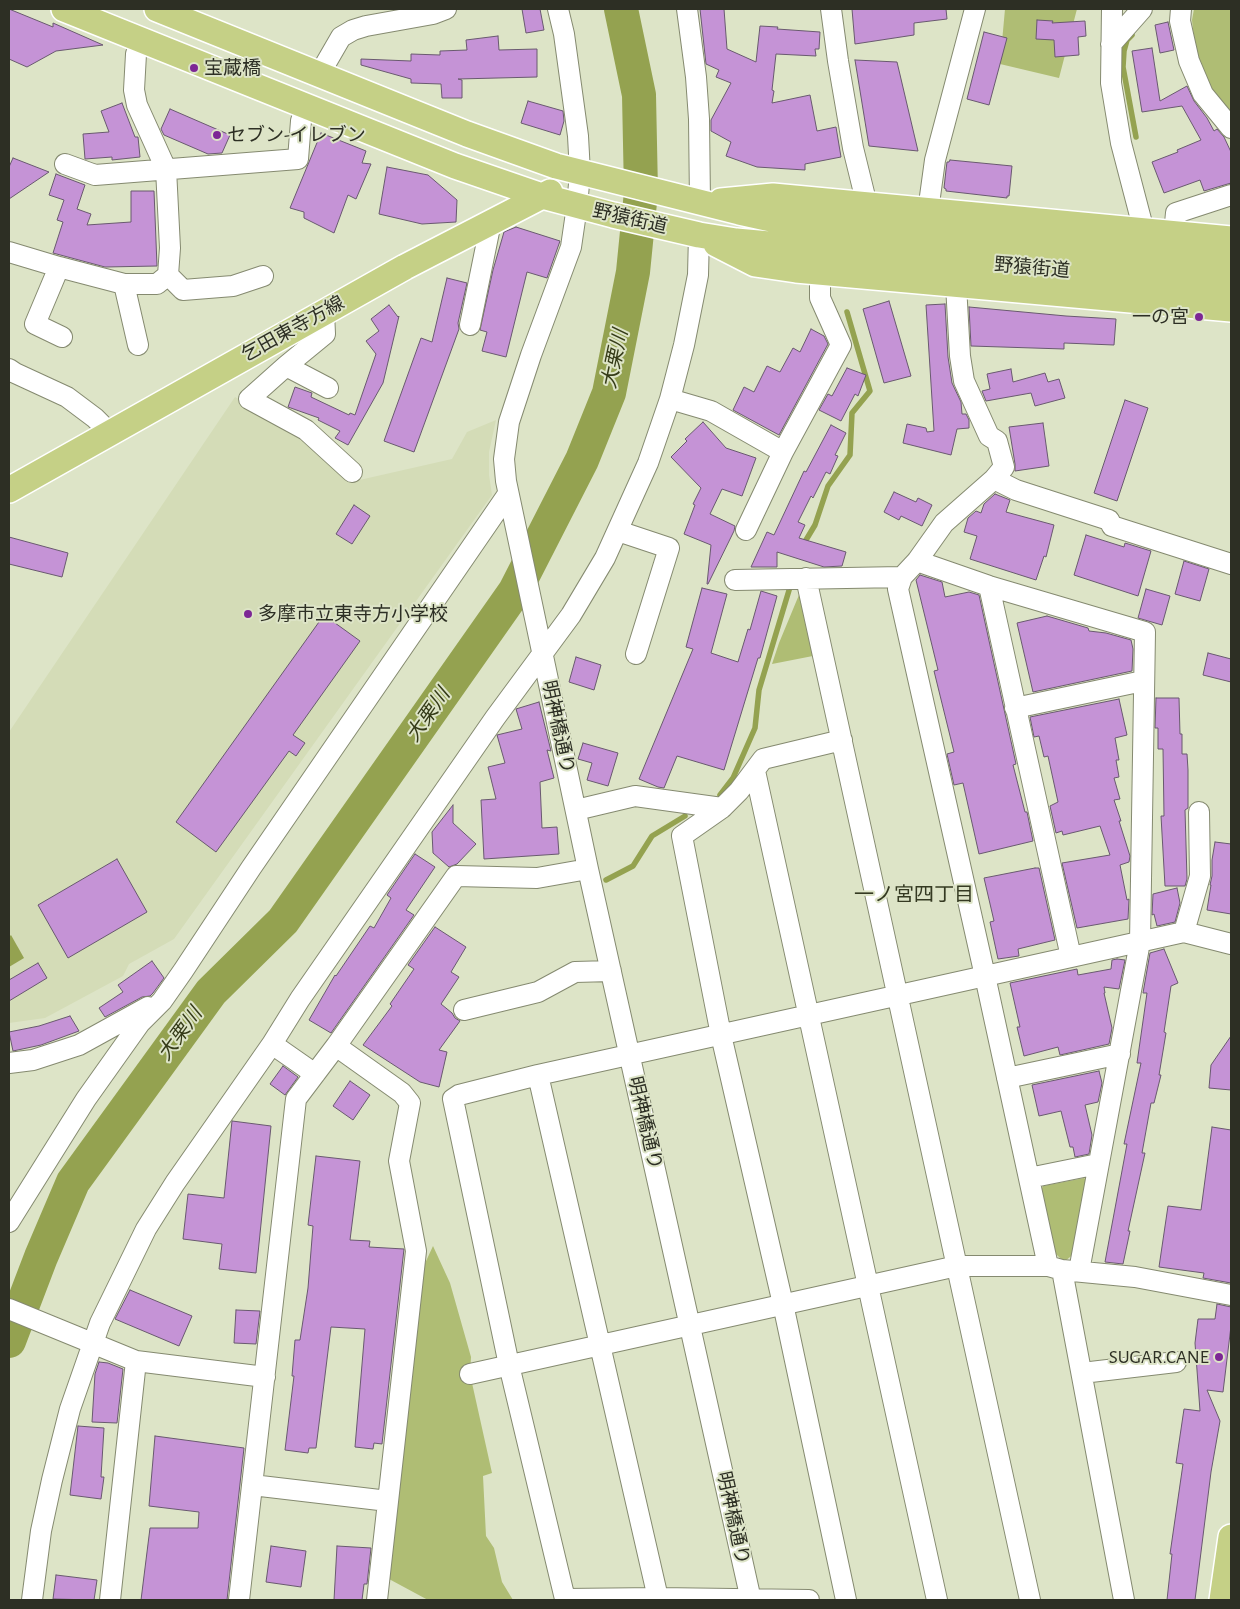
<!DOCTYPE html>
<meta charset="utf-8">
<style>
body{margin:0}
#map{position:relative;width:1240px;height:1609px;overflow:hidden;background:#dde4c7;font-family:"Alegreya Sans",sans-serif}
canvas{display:block}
.frame{position:absolute;inset:0;border:10px solid #2d2f24;pointer-events:none}
</style>
<div id="map">
<canvas width="1240" height="1609"></canvas>
<div class="frame"></div>
</div>
<script>
const c = document.querySelector('canvas').getContext('2d');
c.lineJoin = 'round';
function fill(path, color) {
  c.fillStyle = color;
  c.fill(path, 'evenodd');
}
function shape(rows) {
  const path = new Path2D();
  for (const r of rows) {
    path.moveTo(r[0], r[1]);
    for (let i = 2; i < r.length; i += 2) path.lineTo(r[i], r[i + 1]);
  }
  return path;
}
function stroke(path, color, width, dash) {
  c.strokeStyle = color;
  c.lineWidth = width;
  c.lineCap = dash ? 'butt' : 'round';
  c.setLineDash(dash || []);
  c.stroke(path);
}
function drawText(font, color, halo, rows, align = 'center') {
  c.font = font + ' "Alegreya Sans","Noto Sans JP",sans-serif';
  c.lineWidth = 4;
  c.setLineDash([]);
  c.textBaseline = 'middle';
  c.strokeStyle = halo;
  c.fillStyle = color;
  for (const [text, x, y, turn = 0] of rows) {
    c.save();
    c.translate(x, y);
    c.rotate((+turn || 0) * Math.PI / 180);
    c.textAlign = isNaN(turn) ? turn : align;
    if (halo) c.strokeText(text, 0, 0);
    c.fillText(text, 0, 0);
    c.restore();
  }
}
const built = shape([
 [235,397,305,437,355,481,452,459,467,432,496,420,489,452,489,475,492,495,174,939,129,964,123,976,45,1018,9,1023,9,732]
]);
const green = shape([
 [1005,9,1077,9,1059,78,1000,64],
 [1194,9,1231,9,1231,120,1197,67,1192,20],
 [806,578,823,654,772,664,779,643],
 [1084,1178,1089,1182,1076,1252,1064,1262,1054,1252,1039,1194,1043,1186],
 [433,1246,450,1283,471,1357,470,1374,492,1473,483,1476,486,1536,494,1548,502,1582,513,1600,428,1600,389,1579,421,1272]
]);
const water = shape([
 [11,935,24,958,9,967,9,937]
]);
const stream = shape([
 [1132,35,1127,40,1124,51,1123,67,1136,137],
 [803,545,815,525,828,486,850,455,852,413,870,391,847,312],
 [720,795,733,778,755,728,759,690,790,587],
 [606,880,633,866,652,836,685,816]
]);
const river = shape([
 [9,1341,41,1257,73,1182,211,992,283,921,515,591,582,460,609,393,633,272,641,192,639,95,621,9]
]);
const building = shape([
 [9,9,53,27,53,23,103,45,56,51,27,67,9,59,9,9],
 [522,9,540,9,544,30,526,33,522,9],
 [700,9,724,9,727,49,756,62,760,26,778,27,777,29,820,32,819,49,815,49,816,56,776,54,772,90,774,91,772,103,810,95,817,131,836,127,841,157,805,164,805,170,757,167,726,156,731,142,711,131,711,120,731,83,716,77,719,70,706,64,700,9],
 [852,9,946,9,947,19,914,23,914,35,855,44,852,9],
 [1037,20,1053,21,1052,23,1085,21,1086,36,1078,37,1079,55,1055,57,1054,40,1036,39,1037,20],
 [1168,22,1174,50,1160,53,1155,25,1168,22],
 [984,32,1007,38,989,105,967,99,984,32],
 [498,36,499,50,537,49,537,77,458,79,462,80,462,98,442,98,441,84,411,83,411,79,361,65,361,59,411,61,411,54,440,55,440,51,467,50,466,40,498,36],
 [1152,48,1160,101,1187,86,1194,101,1207,118,1214,131,1217,129,1224,137,1231,152,1231,183,1204,191,1200,180,1164,193,1152,162,1178,152,1177,150,1201,140,1182,106,1142,112,1132,51,1152,48],
 [855,60,897,62,918,151,869,146,855,60],
 [528,101,563,111,564,121,560,135,521,123,528,101],
 [122,103,135,137,138,137,140,157,112,160,112,157,85,159,83,134,109,132,101,111,122,103],
 [170,109,230,135,222,153,208,154,164,135,161,129,170,109],
 [321,133,366,151,362,163,371,164,356,199,348,195,334,233,304,218,304,212,290,208,321,133],
 [13,158,49,172,9,199,9,167,13,158],
 [950,160,1012,166,1009,196,1007,196,1007,198,946,191,946,189,944,188,946,170,947,162,949,162,950,160],
 [387,167,428,175,457,200,456,222,422,224,379,214,387,167],
 [56,174,85,185,77,209,91,214,87,225,131,222,131,191,154,191,157,266,105,267,53,253,63,222,57,220,64,200,49,195,56,174],
 [516,227,560,241,547,278,527,272,506,357,482,351,487,332,480,330,493,270,504,232,516,227],
 [447,278,467,283,458,323,459,329,414,452,384,441,421,338,432,342,447,278],
 [889,301,911,376,884,383,863,309,889,301],
 [945,304,948,357,952,383,961,402,962,414,966,414,969,420,969,428,957,429,951,455,903,443,907,424,926,428,927,432,934,431,926,305,945,304],
 [389,305,398,317,399,316,383,383,348,445,335,438,340,431,318,420,319,418,288,407,295,387,312,393,311,397,349,415,350,413,355,415,376,354,366,341,379,331,371,319,389,305],
 [969,307,1066,316,1116,319,1114,345,1064,343,1064,349,971,346,969,307],
 [811,329,824,336,828,344,779,435,733,410,744,387,754,392,767,366,780,372,793,348,800,352,811,329],
 [847,368,866,375,858,396,855,394,841,421,819,410,828,394,832,396,847,368],
 [1011,369,1013,382,1045,373,1048,382,1059,379,1065,398,1035,406,1031,393,986,401,982,391,990,389,987,374,1011,369],
 [1125,400,1148,408,1117,501,1094,493,1125,400],
 [703,422,726,448,756,458,742,496,722,489,710,514,735,526,734,531,708,584,707,584,711,545,684,534,695,505,693,504,701,488,671,457,687,441,685,439,703,422],
 [1043,423,1049,466,1015,471,1015,464,1009,427,1043,423],
 [831,425,846,433,835,455,838,456,830,474,826,472,813,498,811,496,798,522,805,525,799,538,846,552,842,566,824,567,777,552,777,567,751,567,767,532,774,535,804,471,806,472,831,425],
 [894,492,916,502,918,498,932,505,922,526,901,516,899,520,884,512,894,492],
 [995,494,1010,500,1006,512,1054,525,1046,557,1044,556,1036,580,970,559,977,536,964,532,968,518,976,511,981,513,984,504,995,494],
 [354,505,370,516,352,544,336,534,354,505],
 [1086,535,1124,547,1125,543,1151,551,1138,596,1074,575,1086,535],
 [9,537,68,553,62,577,9,564,9,537],
 [1184,561,1209,569,1200,601,1175,594,1184,561],
 [920,575,942,582,945,597,969,592,979,595,1016,764,1013,765,1025,812,1027,812,1033,841,979,854,963,783,954,785,947,754,954,752,934,671,938,670,916,580,920,575],
 [702,588,727,594,711,653,738,662,748,629,750,630,761,591,777,596,760,658,758,658,724,770,677,756,664,788,658,787,639,779,693,649,686,647,702,588],
 [1146,589,1170,596,1162,625,1138,618,1146,589],
 [324,615,360,641,293,735,305,743,296,756,289,751,216,852,176,822,324,615],
 [1047,616,1088,628,1089,631,1106,633,1131,640,1133,649,1132,671,1033,692,1017,623,1047,616],
 [1208,653,1231,659,1231,682,1203,675,1208,653],
 [576,657,601,665,594,690,569,682,576,657],
 [1156,698,1179,698,1180,734,1182,734,1182,754,1187,754,1188,770,1188,808,1185,810,1187,879,1185,886,1165,886,1161,816,1164,816,1163,749,1158,749,1158,728,1155,728,1156,698],
 [1119,699,1127,735,1115,738,1119,760,1116,760,1119,777,1114,778,1120,799,1114,800,1121,821,1119,821,1130,856,1129,862,1120,865,1127,900,1129,899,1128,919,1077,928,1062,863,1110,855,1100,826,1063,835,1062,831,1056,833,1050,806,1058,802,1048,756,1044,757,1039,736,1034,737,1030,717,1119,699],
 [539,702,551,751,547,750,554,778,540,782,542,828,557,827,559,854,484,859,481,800,496,799,488,767,505,763,497,735,522,729,516,709,539,702],
 [583,743,618,753,608,786,587,780,592,763,578,759,583,743],
 [453,805,453,823,476,844,457,864,449,867,433,853,432,832,453,805],
 [1215,842,1231,844,1231,914,1207,910,1211,885,1210,885,1212,876,1212,860,1215,842],
 [415,854,435,867,406,910,414,915,331,1033,309,1020,335,975,336,976,370,926,374,928,391,898,387,895,415,854],
 [117,859,147,912,68,958,38,905,117,859],
 [1035,868,1039,868,1055,940,1018,949,1019,956,998,959,990,922,994,921,984,878,1035,868],
 [1177,888,1180,903,1175,922,1157,926,1154,914,1152,915,1153,894,1177,888],
 [435,927,466,947,451,972,459,977,441,1004,452,1013,455,1018,460,1021,439,1050,447,1052,439,1087,420,1082,363,1045,392,1006,390,1004,414,969,408,965,435,927],
 [1164,949,1178,983,1171,986,1164,1032,1166,1033,1159,1075,1161,1075,1154,1103,1151,1103,1142,1153,1145,1153,1128,1231,1130,1231,1123,1264,1105,1262,1127,1144,1124,1144,1141,1063,1137,1063,1147,993,1143,993,1150,953,1164,949],
 [1117,959,1125,960,1119,989,1104,987,1105,993,1104,993,1112,1028,1109,1044,1060,1055,1058,1047,1024,1056,1017,1027,1020,1027,1010,983,1077,969,1078,975,1111,969,1112,960,1117,959],
 [152,961,164,978,153,993,150,996,142,997,105,1017,99,1008,123,992,118,985,152,961],
 [38,963,47,978,9,1001,9,980,38,963],
 [70,1016,79,1031,41,1045,13,1051,9,1032,39,1026,70,1016],
 [1231,1036,1231,1090,1209,1088,1211,1065,1231,1036],
 [283,1066,298,1077,285,1095,270,1084,283,1066],
 [1099,1071,1102,1083,1098,1102,1085,1105,1092,1135,1089,1154,1075,1157,1073,1147,1070,1147,1061,1111,1039,1116,1032,1085,1099,1071],
 [350,1081,370,1095,353,1120,333,1106,350,1081],
 [232,1121,271,1126,256,1273,219,1269,222,1244,183,1239,188,1194,224,1198,232,1121],
 [1212,1127,1231,1130,1231,1283,1203,1278,1204,1273,1159,1267,1168,1206,1201,1210,1212,1127],
 [316,1156,360,1161,350,1240,370,1241,369,1247,404,1249,382,1444,374,1443,373,1449,355,1447,365,1329,331,1327,316,1448,309,1448,308,1453,285,1450,294,1376,292,1376,295,1340,300,1340,308,1288,313,1226,308,1225,316,1156],
 [130,1290,192,1316,179,1346,115,1319,130,1290],
 [1217,1304,1231,1307,1231,1326,1223,1392,1207,1390,1220,1421,1211,1472,1195,1600,1167,1600,1172,1554,1170,1554,1183,1464,1176,1463,1184,1409,1200,1411,1195,1343,1198,1319,1215,1319,1217,1304],
 [236,1310,260,1311,256,1344,234,1343,236,1310],
 [99,1362,108,1363,123,1369,117,1423,92,1422,95,1374,99,1362],
 [78,1426,104,1428,101,1477,104,1477,101,1499,70,1495,78,1426],
 [155,1436,244,1448,227,1600,141,1600,150,1528,198,1528,199,1512,149,1506,155,1436],
 [271,1546,306,1551,301,1587,266,1582,271,1546],
 [337,1546,371,1548,367,1584,364,1584,362,1600,334,1600,337,1546],
 [56,1575,97,1580,94,1600,53,1599,56,1575]
]);
const minor = shape([
 [558,9,564,34,578,136,580,173,577,206,571,247,531,355,509,422,504,459,506,481,588,869,751,1600],
 [687,9,696,77,699,119,700,202],
 [831,9,838,61,853,148,867,205],
 [1112,9,1111,83,1121,143,1144,231],
 [1181,9,1180,21,1189,61,1203,94,1231,128],
 [1111,44,1142,9],
 [319,75,341,37,353,30,366,26,433,14,446,9],
 [65,164,95,175,298,159,301,121,306,106],
 [928,211,935,160,975,9],
 [1174,234,1176,213,1231,195],
 [9,252,59,267,124,284,157,284,168,275,170,248,166,169,137,105,134,90,136,54,141,40],
 [59,267,35,324,62,337],
 [168,275,183,290,233,286,263,276],
 [124,284,138,345],
 [324,312,325,334,286,366,328,388],
 [470,325,491,222],
 [286,366,249,399,306,430,352,472],
 [9,369,15,373,67,397,95,418,110,433],
 [670,399,711,411,783,452,746,530],
 [783,452,841,345,820,298,820,273],
 [994,479,1016,490,1109,520,1112,526,1231,564],
 [618,531,669,548,636,654],
 [917,561,989,586,1145,632,1140,942,1079,1271],
 [902,577,898,589,985,976,1048,1266],
 [806,578,1030,1600],
 [735,580,902,577,917,561,944,523,994,479,1004,467,997,441,989,436,964,381,960,356,956,285],
 [989,586,1071,957],
 [1015,708,1143,681],
 [755,771,937,1600],
 [722,808,682,836,721,1035,783,1304,846,1600],
 [576,810,635,796,722,808,739,791,763,759,842,740],
 [1184,932,1200,876,1199,812],
 [464,1010,538,992,575,972,611,971],
 [272,1044,315,1074],
 [336,1046,402,1093,410,1103,399,1161,416,1251,377,1600],
 [9,1063,33,1060,79,1045,148,1007],
 [538,1075,658,1598],
 [1007,1078,1120,1054],
 [1029,1178,1098,1164],
 [9,1222,86,1099,140,1023,162,1001,183,971,251,868,508,494],
 [1062,1270,1124,1600],
 [9,1309,136,1361,265,1377],
 [1082,1373,1176,1362],
 [470,1374,957,1266,1048,1266,1062,1270,1135,1277,1231,1295],
 [252,1485,388,1501],
 [32,1600,41,1531,52,1480,70,1409,100,1323,146,1229,175,1183,272,1044,300,999,495,718,571,615,605,558,648,463,670,399,684,345,698,275,699,235],
 [110,1600,136,1361],
 [239,1600,296,1099,336,1046,456,876,537,878,588,869],
 [809,1600,658,1598,565,1599,509,1365,453,1099,459,1095,538,1075,1184,932,1231,944]
]);
const major = shape([
 [64,9,455,166,542,196,613,215,699,235,736,241,1231,286],
 [157,9,467,134,556,166,739,212,771,219,1231,262],
 [721,201,773,196,1231,239],
 [716,244,755,264,796,270,1231,309],
 [9,490,405,267,550,192],
 [1222,1600,1231,1537]
]);
const markers = [
 [194,68,5,"#7d2795"],
 [217,135,5,"#7d2795"],
 [1199,317,5,"#7d2795"],
 [248,614,5,"#7d2795"],
 [1219,1357,5,"#7d2795"]
];
const poiNames = [
 ["宝蔵橋",204,68],
 ["セブン-イレブン",227,135],
 ["一の宮",1189,317,"right"],
 ["多摩市立東寺方小学校",258,614],
 ["SUGAR.CANE",1209,1357,"right"]
];
const streetNames = [
 ["野猿街道",630,219,13],
 ["野猿街道",1032,268,5],
 ["乞田東寺方線",293,329,-29],
 ["明神橋通り",558,727,78],
 ["明神橋通り",645,1123,77],
 ["明神橋通り",733,1518,78]
];
const waterNames = [
 ["大栗川",615,359,-78],
 ["大栗川",428,715,-55],
 ["大栗川",180,1034,-54]
];
const neighbourhoodNames = [
 ["一ノ宮四丁目",914,895]
];
fill(built, '#d4dcb7');
fill(green, '#afbd74');
fill(water, '#94a250');
stroke(stream, '#94a250', 5.5);
stroke(river, '#94a250', 34);
fill(building, '#c593d6');
stroke(building, '#69596f', 1);
stroke(minor, '#858a70', 22);
stroke(major, '#fff', 28);
stroke(minor, '#fff', 20);
stroke(major, '#c5d086', 25);
for (const [x, y, r, color] of markers) {
  const dot = new Path2D();
  dot.arc(x, y, r, 0, 2 * Math.PI);
  c.fillStyle = color;
  c.fill(dot);
  stroke(dot, '#dde4c7', 2);
}
drawText('19px', '#2d2f24', '#dde4c7', poiNames, 'left');
drawText('19px', '#2d2f24', '#dde4c7', streetNames);
drawText('italic 20px', '#353b18', '#dde4c7', waterNames);
drawText('20px', '#353a22', '#dde4c7', neighbourhoodNames);
</script>
